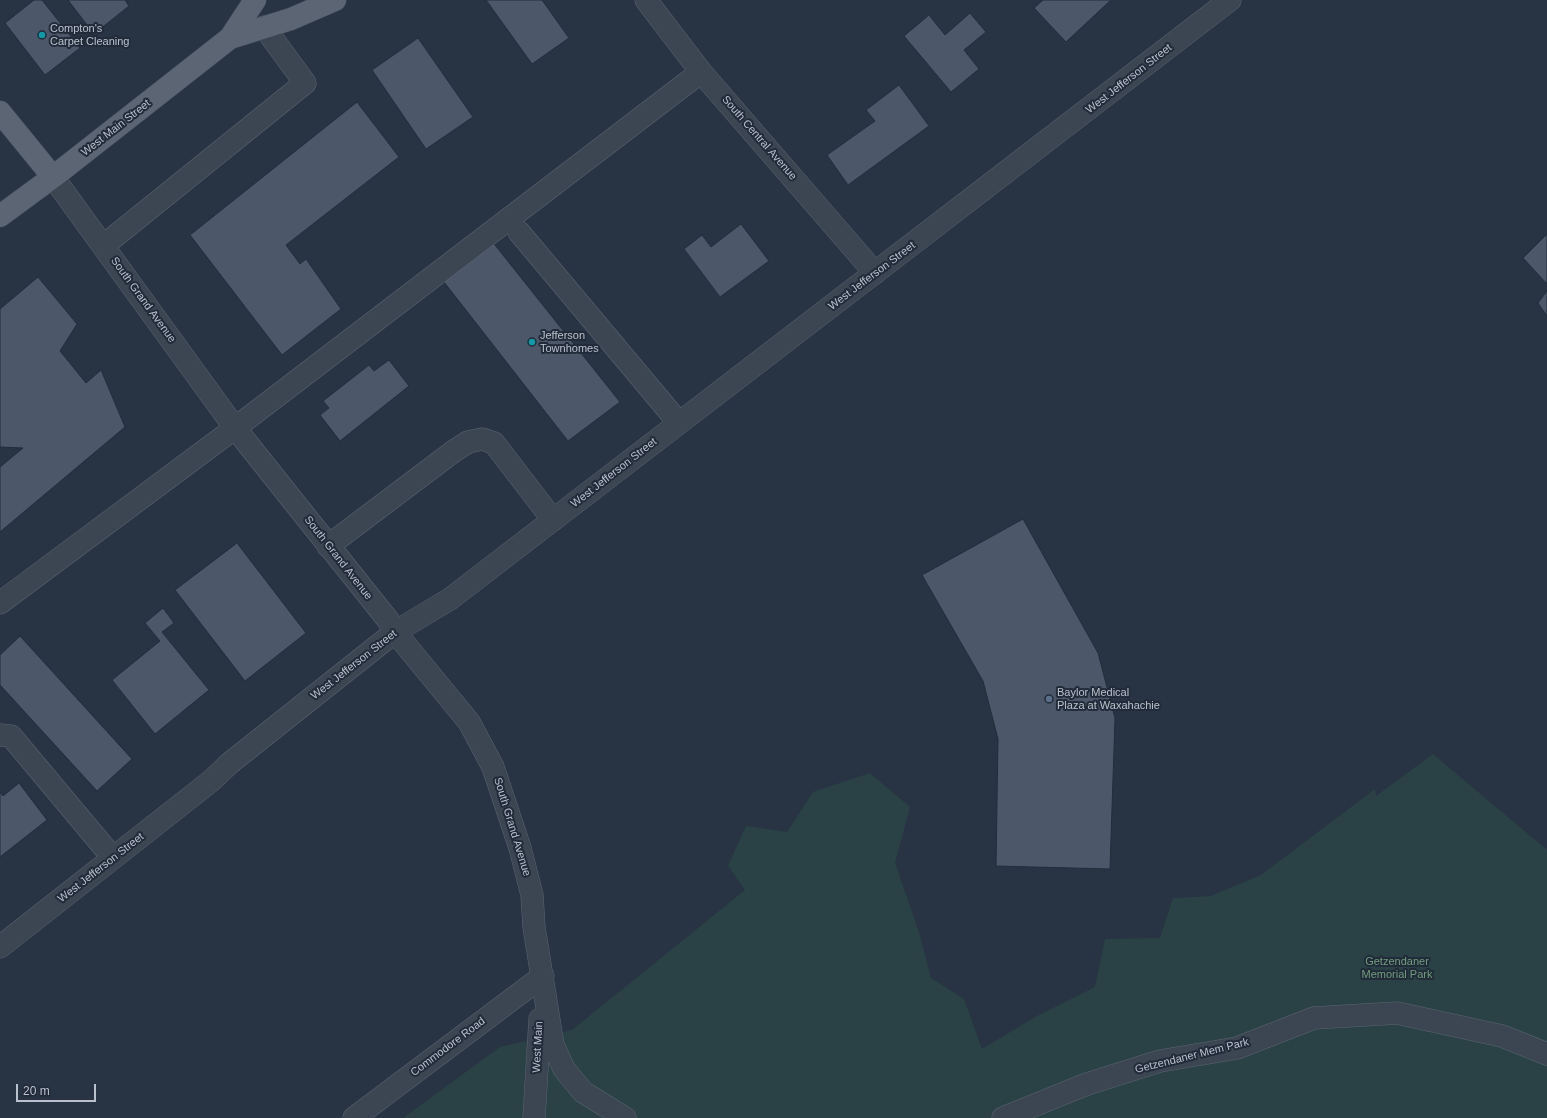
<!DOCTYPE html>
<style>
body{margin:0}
#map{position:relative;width:1547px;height:1118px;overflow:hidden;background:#283444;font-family:Helvetica,sans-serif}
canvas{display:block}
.scale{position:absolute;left:16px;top:1084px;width:80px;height:18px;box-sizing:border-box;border:2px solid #bac1cd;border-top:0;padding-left:5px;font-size:12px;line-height:14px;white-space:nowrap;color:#bac1cd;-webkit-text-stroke:3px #212b39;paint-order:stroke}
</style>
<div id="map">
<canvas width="1547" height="1118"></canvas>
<div class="scale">20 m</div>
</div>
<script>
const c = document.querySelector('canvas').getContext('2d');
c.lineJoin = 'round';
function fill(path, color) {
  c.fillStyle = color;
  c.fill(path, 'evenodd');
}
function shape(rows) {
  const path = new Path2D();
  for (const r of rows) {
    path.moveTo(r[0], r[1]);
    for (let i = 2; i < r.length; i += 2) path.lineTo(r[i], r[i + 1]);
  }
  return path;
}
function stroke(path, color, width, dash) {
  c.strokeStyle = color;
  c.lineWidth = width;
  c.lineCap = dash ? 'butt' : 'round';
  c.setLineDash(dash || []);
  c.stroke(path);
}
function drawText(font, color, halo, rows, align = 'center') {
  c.font = font + ' Helvetica,sans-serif';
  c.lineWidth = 4;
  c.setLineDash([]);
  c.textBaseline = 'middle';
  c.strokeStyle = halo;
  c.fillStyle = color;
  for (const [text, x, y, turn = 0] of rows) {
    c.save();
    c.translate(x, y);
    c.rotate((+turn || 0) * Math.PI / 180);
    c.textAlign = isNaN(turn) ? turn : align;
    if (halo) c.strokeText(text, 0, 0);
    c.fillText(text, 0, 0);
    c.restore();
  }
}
const green = shape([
 [1433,754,1547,850,1547,1118,403,1118,500,1047,572,1030,745,890,728,866,746,826,787,832,813,792,870,773,910,807,895,863,919,932,931,978,964,999,982,1049,1035,1017,1095,987,1105,939,1160,938,1173,898,1211,896,1261,875,1375,789,1376,796]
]);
const building = shape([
 [34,0,42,0,80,48,45,75,5,23,34,0],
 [68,0,125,0,129,6,94,34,68,0],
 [486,0,542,0,569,38,532,64,486,0],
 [1043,0,1111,0,1066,42,1034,8,1043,0],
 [970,13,986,32,964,50,979,69,951,92,904,36,929,15,945,35,970,13],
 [418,38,473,117,426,149,372,70,418,38],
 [899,85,929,126,848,185,827,155,875,121,866,110,899,85],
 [357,102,399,157,286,245,300,264,306,259,341,309,282,355,190,235,357,102],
 [741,224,769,261,720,297,684,249,702,235,711,247,741,224],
 [1547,234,1547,284,1523,258,1547,234],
 [491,240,620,402,568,441,444,282,491,240],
 [38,277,77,324,60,351,86,383,101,370,125,427,0,532,0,467,23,448,0,447,0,309,38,277],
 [1547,291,1547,316,1538,303,1547,291],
 [389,360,409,386,340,441,320,415,329,408,323,401,369,365,374,371,389,360],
 [1023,519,1098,653,1115,718,1110,869,996,866,998,739,983,681,922,575,1023,519],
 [237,543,306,633,245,681,175,590,237,543],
 [163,608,174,623,162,632,209,690,155,734,112,680,160,641,145,623,163,608],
 [20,636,132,759,97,791,0,685,0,655,20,636],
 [19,783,47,820,0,857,0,792,3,796,19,783]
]);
const minor = shape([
 [646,0,701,72,875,273],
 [53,177,235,428,388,620,395,632,469,722,493,767,520,848,532,895,534,927,553,1045,564,1069,583,1092,625,1118],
 [519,232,679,423],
 [103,246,305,83,264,27],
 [328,546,454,451,468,442,482,439,494,443,553,520],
 [0,603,235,428,701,72],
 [0,735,11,736,113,858],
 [0,947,211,781,230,763,395,632,450,599,1230,0],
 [354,1118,543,976],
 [534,1118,540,1019],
 [1003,1118,1087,1084,1160,1061,1237,1048,1314,1018,1397,1013,1502,1036,1547,1054]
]);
const major = shape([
 [230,38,291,19,335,0],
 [0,112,53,177],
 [0,216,53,177,230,38,255,0]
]);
const markers = [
 [42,35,4,"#0f9aa8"],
 [532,342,4,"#0f9aa8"],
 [1049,699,4,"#5c6f8a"]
];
const poiNames = [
 ["Compton's",50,29],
 ["Carpet Cleaning",50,42],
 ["Jefferson",540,336],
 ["Townhomes",540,349],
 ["Baylor Medical",1057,693],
 ["Plaza at Waxahachie",1057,706]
];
const streetNames = [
 ["West Jefferson Street",1129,79,-38],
 ["West Main Street",116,128,-38],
 ["South Central Avenue",759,138,49],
 ["West Jefferson Street",872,276,-37],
 ["South Grand Avenue",143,300,54],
 ["West Jefferson Street",614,473,-38],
 ["South Grand Avenue",338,558,52],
 ["West Jefferson Street",354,665,-38],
 ["South Grand Avenue",512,827,73],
 ["West Jefferson Street",101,868,-38],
 ["Commodore Road",448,1047,-37],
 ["West Main",538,1047,-87],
 ["Getzendaner Mem Park",1192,1056,-14]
];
const parkNames = [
 ["Getzendaner",1397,962],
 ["Memorial Park",1397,975]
];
fill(green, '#2a4245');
fill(building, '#4c586a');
stroke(building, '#232d3b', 1);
stroke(minor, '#5b6471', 23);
stroke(major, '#464f5d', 23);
stroke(minor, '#3c4653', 22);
stroke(major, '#5b6573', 22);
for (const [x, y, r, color] of markers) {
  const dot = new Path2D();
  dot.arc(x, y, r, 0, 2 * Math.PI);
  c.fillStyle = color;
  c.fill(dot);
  stroke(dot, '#212b39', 1.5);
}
drawText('11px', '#bac1cd', '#212b39', poiNames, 'left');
drawText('11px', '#bac1cd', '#212b39', streetNames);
drawText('11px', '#719d7c', '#212b39', parkNames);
</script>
